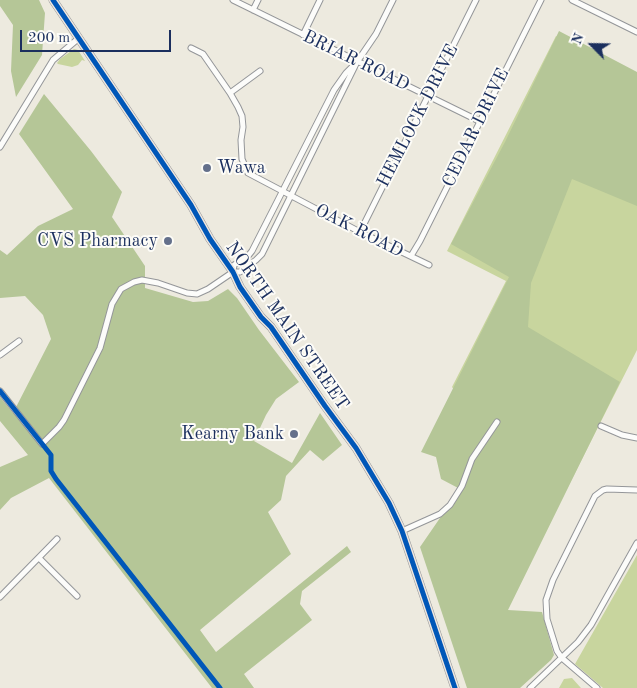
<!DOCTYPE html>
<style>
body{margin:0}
#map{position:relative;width:637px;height:688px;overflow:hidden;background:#edeadf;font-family:"Old Standard TT",serif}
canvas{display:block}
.north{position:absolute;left:567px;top:20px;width:50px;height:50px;-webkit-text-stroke:4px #fdfcf7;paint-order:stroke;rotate:293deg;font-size:14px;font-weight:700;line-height:20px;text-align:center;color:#1b2f5e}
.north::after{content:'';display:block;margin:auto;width:18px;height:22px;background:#1b2f5e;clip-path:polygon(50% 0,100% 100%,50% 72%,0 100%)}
.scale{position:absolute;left:20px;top:30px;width:151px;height:22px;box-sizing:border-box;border:2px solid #1b2f5e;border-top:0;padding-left:6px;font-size:15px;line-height:18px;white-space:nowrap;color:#1b2f5e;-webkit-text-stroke:4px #fdfcf7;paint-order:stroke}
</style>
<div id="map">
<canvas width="637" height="688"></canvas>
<div class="north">N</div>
<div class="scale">200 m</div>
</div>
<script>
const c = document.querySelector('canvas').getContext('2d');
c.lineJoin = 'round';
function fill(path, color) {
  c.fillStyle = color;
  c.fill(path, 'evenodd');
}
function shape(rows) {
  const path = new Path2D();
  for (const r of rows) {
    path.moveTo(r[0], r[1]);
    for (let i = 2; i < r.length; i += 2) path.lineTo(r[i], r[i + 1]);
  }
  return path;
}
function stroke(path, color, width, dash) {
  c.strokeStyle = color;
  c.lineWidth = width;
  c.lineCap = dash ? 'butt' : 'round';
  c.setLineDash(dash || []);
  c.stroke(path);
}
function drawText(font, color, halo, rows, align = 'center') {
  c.font = font + ' "Old Standard TT",serif';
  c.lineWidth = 4;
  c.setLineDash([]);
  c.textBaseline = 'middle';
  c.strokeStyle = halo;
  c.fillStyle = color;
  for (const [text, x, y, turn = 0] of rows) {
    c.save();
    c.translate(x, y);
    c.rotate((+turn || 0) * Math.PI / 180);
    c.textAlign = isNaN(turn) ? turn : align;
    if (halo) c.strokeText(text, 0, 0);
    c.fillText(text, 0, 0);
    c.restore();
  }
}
const green = shape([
 [556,36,637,77,637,350,533,556,464,403,452,387,506,281,447,251],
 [74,49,78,50,85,61,82,60,78,65,72,67,58,64,57,63,60,59],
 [637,555,637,688,603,688,575,664],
 [572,678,581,688,559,688,564,679]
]);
const forest = shape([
 [0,0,39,0,45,13,42,55,16,97,11,71,13,25,0,6],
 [559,31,637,72,637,206,572,179,531,283,528,327,620,382,508,610,542,612,554,655,551,660,520,688,467,688,420,547,460,489,441,479,436,457,421,452,509,277,451,244,505,142],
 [44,94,91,151,122,192,112,217,145,266,145,288,193,302,208,301,228,289,237,298,259,330,299,382,276,399,266,415,254,441,292,463,320,413,342,445,323,461,310,450,286,476,281,500,268,512,291,554,200,630,216,652,347,546,351,552,302,591,300,604,312,620,244,674,254,688,212,688,49,478,11,498,0,510,0,467,28,455,0,421,0,397,13,413,51,339,43,315,25,296,0,298,0,250,7,255,38,226,73,209,19,134]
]);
const minor = shape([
 [233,0,479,121],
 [572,0,637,32],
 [253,10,258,0],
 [303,35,320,0],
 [191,48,203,54,230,93,238,107,242,116,243,127,241,140,242,159,248,173,360,232,429,265],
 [230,93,260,71],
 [0,147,53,60,79,38],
 [360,232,476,0],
 [411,256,420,241,541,0],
 [233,272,240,272,256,260,262,254,357,62,376,34,393,0],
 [0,355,19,341],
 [0,391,42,444,59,427,64,420,100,348,112,304,121,289,134,282,142,280,158,283,187,293,197,294,208,289,233,272,234,265,248,256,252,251,334,90,346,73,357,62],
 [601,426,622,435,637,438],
 [402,531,440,514,450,505,462,486,472,459,497,422],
 [39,558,77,596],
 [0,597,57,539],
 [530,688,578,642,591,625,637,543],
 [597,688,562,658,557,651,547,619,546,600,553,580,595,496,603,490,607,489,637,490]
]);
const highway = shape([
 [53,0,191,205,210,239,233,272,240,287,261,317,271,327,325,406,356,448,389,503,402,531,455,688]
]);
const cycleway = shape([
 [53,0,191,205,210,239,233,272,240,287,261,317,271,327,325,406,356,448,389,503,402,531,455,688],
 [0,391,51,455,51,471,56,479,220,688]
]);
const markers = [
 [207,168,5,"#64708b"],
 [168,241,5,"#64708b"],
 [294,434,5,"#64708b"]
];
const streetNames = [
 ["BRIAR ROAD",356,61,26],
 ["HEMLOCK DRIVE",418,116,-63],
 ["CEDAR DRIVE",476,128,-64],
 ["OAK ROAD",359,231,27],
 ["NORTH MAIN STREET",287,326,55]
];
const poiNames = [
 ["Wawa",217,168,"left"],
 ["CVS Pharmacy",158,241],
 ["Kearny Bank",284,434]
];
fill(green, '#c8d59e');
fill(forest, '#b5c697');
stroke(minor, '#949699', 7);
stroke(highway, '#949699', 9);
stroke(minor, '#fcfcfa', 5);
stroke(highway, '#efe7df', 8);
stroke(cycleway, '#0057b8', 5);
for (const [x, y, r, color] of markers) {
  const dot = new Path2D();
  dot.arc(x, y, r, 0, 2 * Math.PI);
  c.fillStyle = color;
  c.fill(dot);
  stroke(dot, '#fdfcf7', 2);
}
drawText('18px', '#1b2f5e', '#fdfcf7', streetNames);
drawText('18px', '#1b2f5e', '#fdfcf7', poiNames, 'right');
</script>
